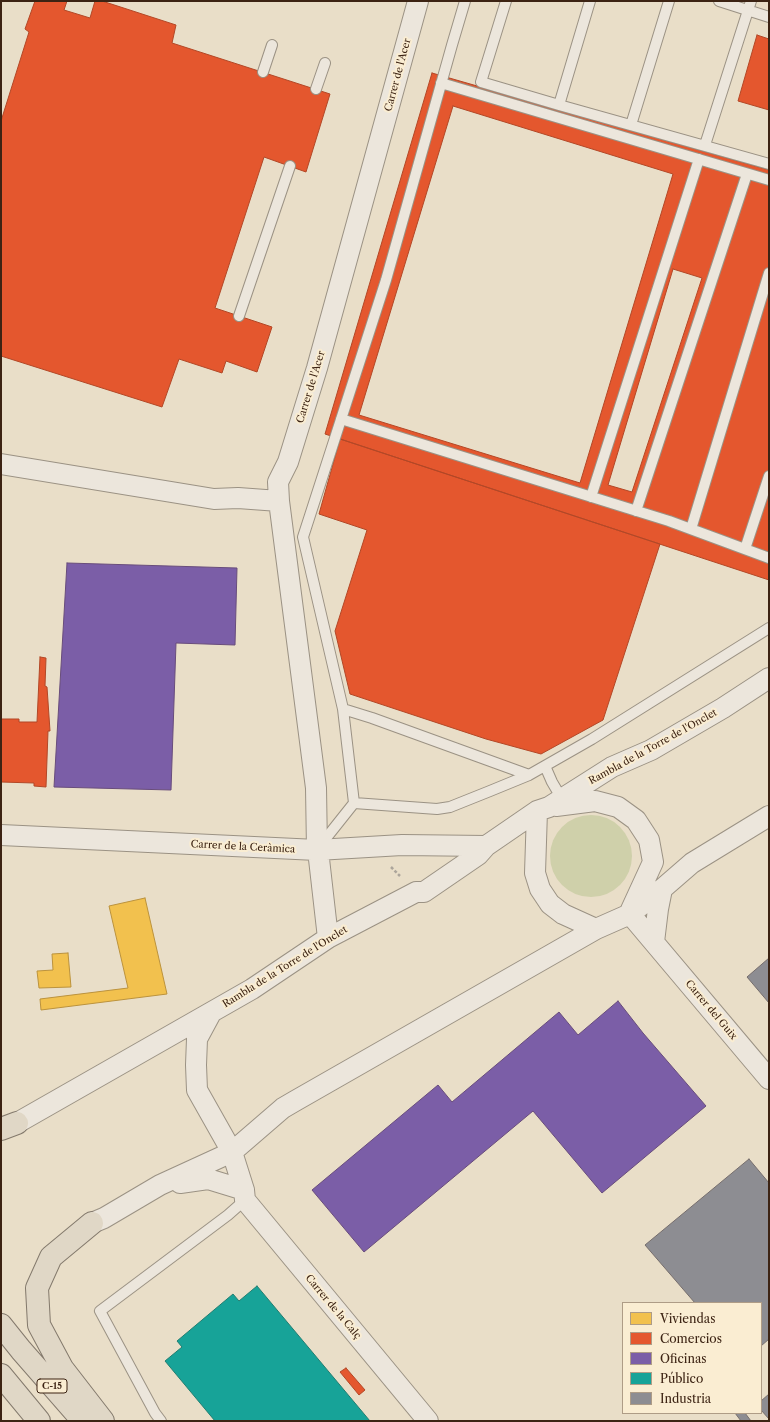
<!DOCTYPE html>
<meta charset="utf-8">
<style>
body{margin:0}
#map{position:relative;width:770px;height:1422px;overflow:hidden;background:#e9dec8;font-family:"Libre Caslon Text",serif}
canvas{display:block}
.frame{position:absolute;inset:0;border:2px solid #3c2313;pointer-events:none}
.legend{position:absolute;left:622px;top:1302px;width:140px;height:112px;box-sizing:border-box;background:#faedd2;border:1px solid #ae9c86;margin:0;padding:5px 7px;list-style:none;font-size:12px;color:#3c2313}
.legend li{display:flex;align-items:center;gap:8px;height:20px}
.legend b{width:20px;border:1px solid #ae9c86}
</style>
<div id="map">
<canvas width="770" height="1422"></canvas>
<div class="frame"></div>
<ul class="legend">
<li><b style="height:11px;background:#f2c14e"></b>Viviendas</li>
<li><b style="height:11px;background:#e4572e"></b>Comercios</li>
<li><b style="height:11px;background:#7b5ea7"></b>Oficinas</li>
<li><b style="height:11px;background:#17a398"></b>Público</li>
<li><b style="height:11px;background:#8d8d92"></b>Industria</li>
</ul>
</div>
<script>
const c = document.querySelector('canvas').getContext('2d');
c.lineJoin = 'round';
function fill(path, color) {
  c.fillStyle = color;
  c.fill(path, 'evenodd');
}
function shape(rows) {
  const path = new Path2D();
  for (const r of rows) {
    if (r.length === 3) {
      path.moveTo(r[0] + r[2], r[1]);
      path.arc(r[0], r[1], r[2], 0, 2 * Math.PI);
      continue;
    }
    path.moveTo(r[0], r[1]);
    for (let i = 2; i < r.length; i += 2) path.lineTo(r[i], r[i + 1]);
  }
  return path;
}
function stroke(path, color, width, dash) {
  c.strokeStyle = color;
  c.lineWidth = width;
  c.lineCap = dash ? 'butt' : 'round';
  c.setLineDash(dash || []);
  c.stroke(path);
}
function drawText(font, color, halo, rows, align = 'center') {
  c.font = font + ' "Libre Caslon Text",serif';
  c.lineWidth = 4;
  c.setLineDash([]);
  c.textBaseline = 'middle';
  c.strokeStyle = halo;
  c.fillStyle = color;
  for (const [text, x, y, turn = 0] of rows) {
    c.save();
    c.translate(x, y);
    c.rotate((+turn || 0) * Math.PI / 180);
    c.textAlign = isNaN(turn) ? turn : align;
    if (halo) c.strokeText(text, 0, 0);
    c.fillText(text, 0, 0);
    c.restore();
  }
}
const green = shape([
 [591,856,41]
]);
const homes = shape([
 [145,898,167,994,41,1010,40,999,128,988,109,906,145,898],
 [68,953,71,987,39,988,37,971,53,970,52,954,68,953]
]);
const shops = shape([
 [35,1,67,1,64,10,90,18,95,1,102,1,176,25,172,43,330,94,306,172,264,157,215,308,272,327,257,372,226,361,222,373,179,359,162,407,1,356,1,121,29,32,25,29,35,1],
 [757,35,769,39,769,110,738,101,757,35],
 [432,73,769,170,769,580,325,434,432,73],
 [453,106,673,174,580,483,359,415,453,106],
 [673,269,702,278,632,492,608,485,673,269],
 [340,439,660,544,603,720,541,754,486,739,350,694,335,631,367,530,319,514,340,439],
 [40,657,46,658,45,686,47,687,50,731,48,731,46,787,34,786,34,783,1,782,1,719,19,719,19,722,37,722,40,657],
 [346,1368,365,1390,359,1395,340,1372,346,1368]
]);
const offices = shape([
 [67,563,237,568,235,645,176,643,171,790,54,787,67,563],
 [618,1001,643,1033,706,1106,602,1193,533,1111,364,1252,312,1190,438,1085,452,1102,559,1012,578,1035,618,1001]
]);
const public = shape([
 [257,1286,370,1421,215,1421,165,1361,182,1347,177,1341,233,1294,239,1301,257,1286]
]);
const industry = shape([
 [769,958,769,1003,747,977,769,958],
 [749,1159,769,1183,769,1339,761,1346,761,1303,695,1303,645,1245,749,1159],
 [769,1394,769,1419,761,1410,761,1401,769,1394],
 [735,1413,745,1413,751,1421,741,1421,735,1413]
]);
const path = shape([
 [391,867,400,876]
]);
const lane = shape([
 [506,1,481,82,559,105,769,164],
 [719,1,769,17],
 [263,72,272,45],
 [441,83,769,180],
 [316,89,325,63],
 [559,105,590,1],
 [631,125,669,1],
 [705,145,751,1],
 [239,316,290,166],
 [341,419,669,521,769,558],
 [591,497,699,159],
 [636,511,747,174],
 [691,529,769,273],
 [745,549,769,476],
 [343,709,372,718,529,775],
 [545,766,552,782,562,799],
 [354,803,437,809,450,807,490,791,529,775,592,739,769,628],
 [319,847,354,803,343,709,303,537,386,280,452,45,465,1],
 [161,1421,155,1413,100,1311,228,1215,245,1200]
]);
const street = shape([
 [1,464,214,499,238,498,279,501],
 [556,806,595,801,618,807,636,820,649,840,653,862,630,912],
 [537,811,535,873,540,889,550,904,563,914,596,929],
 [1,835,317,850,402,845,486,846],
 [630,914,769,1079],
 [328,938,319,859,317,850,316,788,279,501,278,482,288,462,317,368,418,1],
 [654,942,658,909,662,889],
 [211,1013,197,1039,196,1065,197,1090,232,1152,244,1190,245,1200,428,1421],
 [17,1123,252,989,328,938,416,892,424,892,478,855,486,846,537,811,549,807,612,767,651,750,723,708,769,678],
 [180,1183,208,1179,244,1190],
 [92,1223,104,1218,160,1185,232,1152,283,1108,295,1101,596,929,630,914,662,889,692,863,769,816]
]);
const highway = shape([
 [1,1129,17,1123],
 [92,1223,51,1257,37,1288,39,1325,62,1368,103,1421],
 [1,1325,21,1350,83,1421],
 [1,1375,39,1421]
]);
const shields = [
 [52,1386,30]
];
const shieldNames = [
 ["C-15",52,1386]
];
const streetNames = [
 ["Carrer de l'Acer",398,75,-75],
 ["Carrer de l'Acer",311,387,-73],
 ["Rambla de la Torre de l'Onclet",653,747,-29],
 ["Carrer de la Ceràmica",243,847,3],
 ["Rambla de la Torre de l'Onclet",285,967,-32],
 ["Carrer del Guix",711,1010,50],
 ["Carrer de la Calç",333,1307,50]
];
fill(green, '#cfd0aa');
fill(homes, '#f2c14e');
stroke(homes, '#bb923c', 1);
fill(shops, '#e4572e');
stroke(shops, '#b24726', 1);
fill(offices, '#7b5ea7');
stroke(offices, '#684c7b', 1);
fill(public, '#17a398');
stroke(public, '#227d70', 1);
fill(industry, '#8d8d92');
stroke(industry, '#756d6c', 1);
stroke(lane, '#9b9284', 12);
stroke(street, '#9b9284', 22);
stroke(highway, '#83796c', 24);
stroke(path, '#aca59b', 2.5, [3, 2]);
stroke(lane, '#ece6dc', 10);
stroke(street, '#ece6dc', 20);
stroke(highway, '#e0d7c6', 22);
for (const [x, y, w] of shields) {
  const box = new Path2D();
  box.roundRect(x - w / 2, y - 7, w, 14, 3);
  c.fillStyle = '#faedd2';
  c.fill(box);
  stroke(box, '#3c2313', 1);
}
drawText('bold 9px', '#3c2313', null, shieldNames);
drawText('10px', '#3c2313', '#faedd2', streetNames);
</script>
